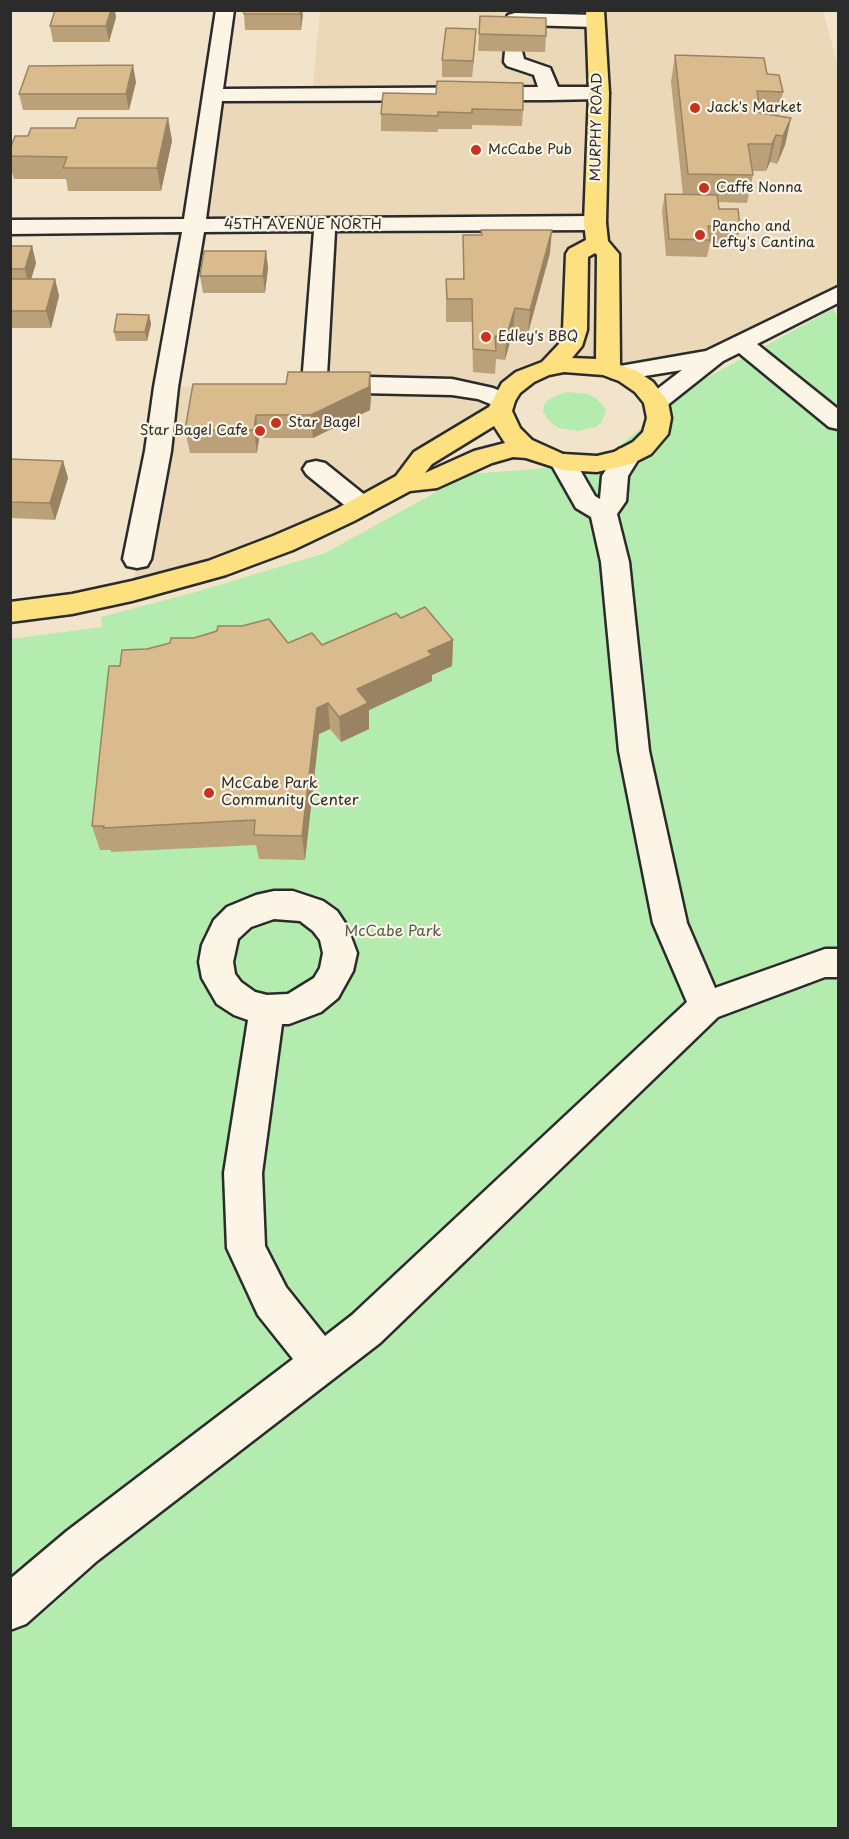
<!DOCTYPE html>
<style>
body{margin:0}
#map{position:relative;width:849px;height:1839px;overflow:hidden;background:#f2e4cb;font-family:"Playpen Sans",sans-serif}
canvas{display:block}
.frame{position:absolute;inset:0;border:12px solid #2b2b2b;pointer-events:none}
</style>
<div id="map">
<canvas width="849" height="1839"></canvas>
<div class="frame"></div>
</div>
<script>
const c = document.querySelector('canvas').getContext('2d');
c.lineJoin = 'round';
function fill(path, color) {
  c.fillStyle = color;
  c.fill(path, 'evenodd');
}
function shape(rows) {
  const path = new Path2D();
  for (const r of rows) {
    path.moveTo(r[0], r[1]);
    for (let i = 2; i < r.length; i += 2) path.lineTo(r[i], r[i + 1]);
  }
  return path;
}
function stroke(path, color, width, dash) {
  c.strokeStyle = color;
  c.lineWidth = width;
  c.lineCap = dash ? 'butt' : 'round';
  c.setLineDash(dash || []);
  c.stroke(path);
}
function drawText(font, color, halo, rows, align = 'center') {
  c.font = font + ' "Playpen Sans",sans-serif';
  c.lineWidth = 4.5;
  c.setLineDash([]);
  c.textBaseline = 'middle';
  c.strokeStyle = halo;
  c.fillStyle = color;
  for (const [text, x, y, turn = 0] of rows) {
    c.save();
    c.translate(x, y);
    c.rotate((+turn || 0) * Math.PI / 180);
    c.textAlign = isNaN(turn) ? turn : align;
    if (halo) c.strokeText(text, 0, 0);
    c.fillText(text, 0, 0);
    c.restore();
  }
}
const built = shape([
 [320,11,823,11,838,66,838,294,715,356,620,373,543,369,500,411,377,498,132,591,166,387,313,384,325,225,194,226,216,95,312,95]
]);
const green = shape([
 [833,309,838,317,838,1828,11,1828,10,639,102,627,101,617,196,592,325,553,469,474,597,464,697,383],
 [566,392,588,394,596,398,606,410,602,422,596,427,578,431,559,428,551,423,543,412,544,405,549,399]
]);
const minor = shape([
 [216,10,234,10,223,89,538,87,534,75,507,66,504,62,505,51,507,47,514,45,521,47,524,59,550,68,558,87,599,87,606,89,609,93,606,97,599,99,550,100,222,101,206,219,595,216,603,218,606,223,603,228,595,230,335,231,327,376,452,379,493,388,512,396,515,401,512,406,503,409,478,399,452,395,314,392,305,389,302,384,314,231,204,232,178,387,171,451,151,559,147,566,137,568,127,566,123,559,145,451,154,387,182,232,10,234,10,220,184,219,216,10],
 [515,13,595,15,602,17,604,21,602,25,595,27,524,25,521,35,514,37,507,35,505,31,506,19,508,15,515,13],
 [838,287,838,303,757,344,838,409,838,429,829,427,739,353,723,361,665,407,656,410,647,407,644,402,647,397,682,370,620,380,611,378,608,373,611,368,620,366,706,351,838,287],
 [628,447,637,449,641,455,628,476,626,501,617,514,629,562,649,751,687,923,715,988,825,949,838,949,838,977,825,977,718,1017,380,1343,97,1561,26,1624,10,1630,10,1579,67,1531,293,1359,258,1315,227,1248,224,1173,248,1020,234,1015,217,1004,202,978,199,962,202,945,214,920,227,907,256,895,274,891,293,891,323,901,337,911,347,926,357,953,353,971,338,998,321,1012,289,1024,282,1024,262,1173,265,1246,286,1287,325,1336,352,1315,687,1002,653,923,619,751,601,562,591,517,576,508,550,462,554,456,563,454,572,456,595,496,600,499,602,476,619,449,628,447],
 [274,919,300,921,313,931,320,940,323,953,320,968,314,978,288,994,267,995,255,992,241,982,235,974,233,962,238,939,251,927,274,919],
 [316,461,325,463,371,500,375,506,371,512,362,515,353,512,307,475,303,469,307,463,316,461]
]);
const major = shape([
 [586,10,604,10,609,93,606,223,608,241,619,254,620,365,637,371,653,382,668,402,671,418,668,434,651,454,631,464,597,472,563,470,526,458,513,457,492,463,437,488,410,491,354,521,293,550,226,575,132,601,72,614,10,622,10,602,72,594,132,581,208,561,273,536,336,509,396,476,414,452,489,407,502,383,516,372,542,362,559,344,563,330,566,254,569,249,586,240,584,223,589,93,586,10],
 [595,253,597,255,596,359,572,358,582,346,587,330,588,257,595,253],
 [564,372,603,375,619,381,635,392,644,403,647,418,643,432,633,442,614,452,597,456,563,454,532,440,520,428,512,411,515,401,520,393,534,382,549,375,564,372],
 [494,426,505,443,474,451,425,473,432,464,494,426]
]);
const wall = shape([
 [244,10,302,10,301,30,245,30,244,14],
 [480,16,546,36,545,52,478,51],
 [116,17,109,42,53,42,50,26],
 [476,29,472,77,442,77,442,60],
 [675,55,767,74,783,92,778,116,791,118,785,145,777,164,770,162,766,171,752,171,753,175,747,203,718,202,719,209,740,227,737,244,710,243,707,257,666,256,662,211,665,194,683,195,671,82],
 [136,82,129,110,23,110,19,94],
 [383,93,523,110,522,126,472,125,472,129,438,129,438,132,381,131,381,114],
 [168,118,172,141,161,191,68,191,66,179,14,179,10,166,10,149,28,136,75,128],
 [481,230,550,253,528,333,513,331,505,360,496,359,495,374,473,372,472,322,446,322,446,279,463,279,463,235,481,235],
 [10,246,32,246,36,263,31,279,55,279,59,296,51,328,10,328],
 [266,251,268,268,265,293,203,293,200,276],
 [149,315,151,324,147,341,116,341,114,332],
 [370,372,371,395,370,410,313,438,259,438,257,453,190,453,185,430,286,384],
 [10,459,63,461,68,478,55,520,10,518],
 [401,618,453,640,452,666,432,675,432,681,369,710,369,729,341,742,330,729,319,734,305,860,259,859,256,845,111,852,111,850,100,850,92,826,120,666,147,649,288,643,322,645]
]);
const shadedWall = shape([
 [111,10,115,10,116,17,109,42,106,26],
 [300,10,302,10,303,15,301,30],
 [476,29,475,46,472,77,473,61],
 [133,65,136,82,129,110,126,94],
 [168,118,172,141,161,191,157,168],
 [791,118,785,145,777,164,783,136],
 [776,135,770,162,766,171,772,144],
 [552,230,550,253,528,333,530,310],
 [32,246,36,263,29,286,25,269],
 [266,251,268,268,265,293,263,276],
 [55,279,59,296,51,328,46,311],
 [515,308,513,331,505,360,506,337],
 [149,315,151,324,147,341,145,332],
 [370,372,371,395,370,410,313,438,311,415],
 [256,415,259,438,257,453,254,430],
 [63,461,68,478,55,520,50,503],
 [453,640,452,666,432,675,432,681,369,710,369,729,341,742,339,717,357,689,428,651],
 [328,703,330,729,319,734,305,860,302,836,317,708]
]);
const building = shape([
 [55,10,111,10,106,26,50,26,55,10],
 [244,10,300,10,300,14,244,14,244,10],
 [480,16,546,18,546,36,479,34,480,16],
 [446,28,476,29,473,61,442,60,446,28],
 [675,55,764,58,767,74,779,75,783,92,757,91,760,113,791,118,783,136,776,135,772,144,748,144,753,175,688,174,675,55],
 [133,65,126,94,19,94,29,66,133,65],
 [437,81,523,83,523,110,472,109,472,113,438,112,438,116,381,114,383,93,436,94,437,81],
 [78,118,168,118,157,168,63,168,67,157,10,156,10,149,15,136,28,136,31,128,75,128,78,118],
 [665,194,717,195,719,209,738,209,740,227,708,226,710,240,669,239,665,194],
 [481,230,552,230,530,310,515,308,506,337,495,336,496,351,473,349,472,299,447,299,446,279,464,279,463,235,482,235,481,230],
 [10,246,32,246,25,269,10,269,10,246],
 [204,251,266,251,263,276,200,276,204,251],
 [10,279,55,279,46,311,10,311,10,279],
 [117,314,149,315,145,332,114,332,117,314],
 [288,372,370,372,369,387,311,415,256,415,254,430,185,430,193,384,286,384,288,372],
 [10,459,63,461,50,503,10,502,10,459],
 [425,607,453,640,428,651,432,655,357,689,368,703,339,717,328,703,317,708,302,836,254,835,255,820,103,828,104,826,92,826,109,666,120,666,122,650,147,649,170,643,171,638,194,638,217,631,218,626,242,626,269,619,288,643,312,633,322,645,396,613,401,618,425,607]
]);
const markers = [
 [695,108,6,"#c8321e"],
 [476,150,6,"#c8321e"],
 [704,188,6,"#c8321e"],
 [700,235,6,"#c8321e"],
 [486,337,6,"#c8321e"],
 [276,423,6,"#c8321e"],
 [260,431,6,"#c8321e"],
 [209,793,6,"#c8321e"]
];
const farPoinames = [
 ["Jack's Market",707,108],
 ["McCabe Pub",488,150],
 ["Caffe Nonna",716,188],
 ["Pancho and",712,227],
 ["Lefty's Cantina",712,243],
 ["Edley's BBQ",498,337],
 ["Star Bagel",288,423],
 ["Star Bagel Cafe",248,431,"right"]
];
const farStreetnames = [
 ["MURPHY ROAD",597,127,-89],
 ["45TH AVENUE NORTH",303,225]
];
const poiNames = [
 ["McCabe Park",221,784],
 ["Community Center",221,801]
];
const parkNames = [
 ["McCabe Park",393,932]
];
fill(built, '#ebd8b8');
fill(green, '#b4ebae');
stroke(minor, '#2b2b2b', 5);
stroke(major, '#2b2b2b', 5);
fill(minor, '#fcf5e5');
fill(major, '#fde080');
fill(wall, '#bba179');
fill(shadedWall, '#998363');
fill(building, '#dabb8d');
stroke(building, '#998363', 1.5);
for (const [x, y, r, color] of markers) {
  const dot = new Path2D();
  dot.arc(x, y, r, 0, 2 * Math.PI);
  c.fillStyle = color;
  c.fill(dot);
  stroke(dot, '#fcf5e5', 2);
}
drawText('14px', '#2b2b2b', '#fcf5e5', farPoinames, 'left');
drawText('14px', '#2b2b2b', '#fcf5e5', farStreetnames);
drawText('15px', '#2b2b2b', '#fcf5e5', poiNames, 'left');
drawText('15px', '#4d5b4c', '#fcf5e5', parkNames);
</script>
